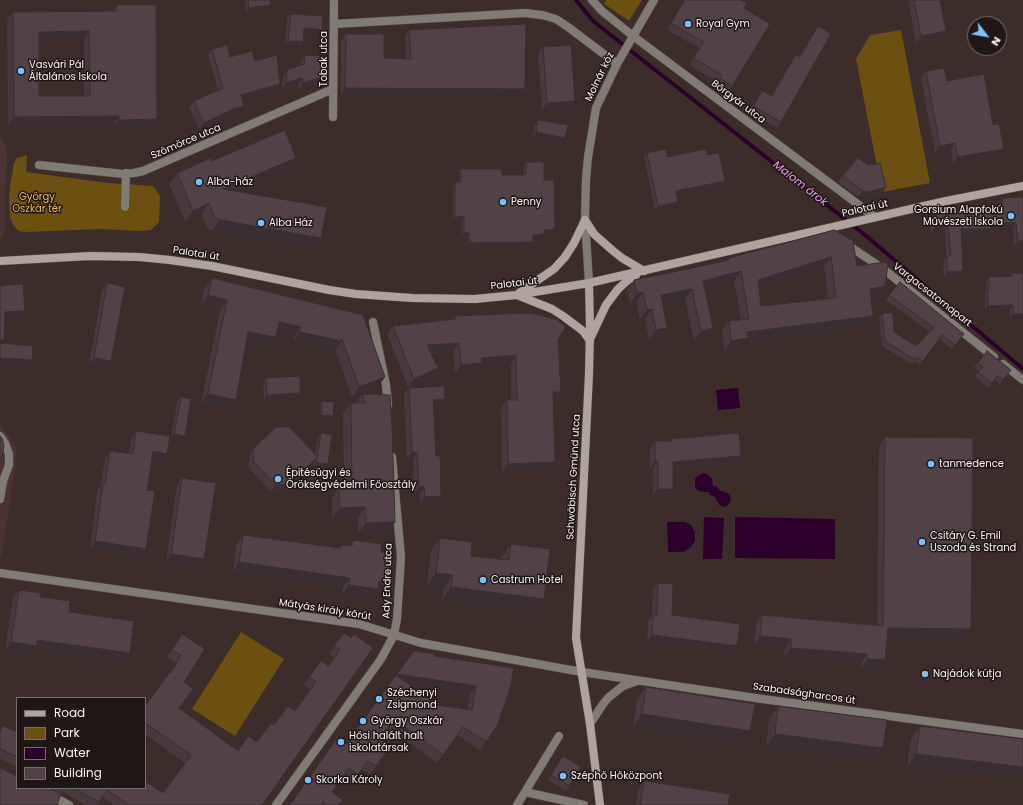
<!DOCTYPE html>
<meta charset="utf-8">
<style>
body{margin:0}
#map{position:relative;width:1023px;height:805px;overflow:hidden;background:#3c2d2a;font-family:Poppins,sans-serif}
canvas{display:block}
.legend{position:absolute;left:16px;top:697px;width:130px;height:92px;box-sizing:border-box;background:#1e1716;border:1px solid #776f6e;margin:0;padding:5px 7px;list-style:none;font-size:12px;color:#fdf2f1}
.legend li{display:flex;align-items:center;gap:8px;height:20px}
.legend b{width:20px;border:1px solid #776f6e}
.north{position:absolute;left:967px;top:16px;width:40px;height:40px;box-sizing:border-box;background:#1e1716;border:1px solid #776f6e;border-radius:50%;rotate:121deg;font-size:11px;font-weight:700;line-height:16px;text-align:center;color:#fdf2f1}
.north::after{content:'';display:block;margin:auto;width:14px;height:18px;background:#7abff8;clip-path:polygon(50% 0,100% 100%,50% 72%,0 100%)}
</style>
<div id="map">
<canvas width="1023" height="805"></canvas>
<ul class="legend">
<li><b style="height:5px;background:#afa49d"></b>Road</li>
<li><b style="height:11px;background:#6b500f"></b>Park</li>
<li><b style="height:11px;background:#2c002a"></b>Water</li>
<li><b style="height:11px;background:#524247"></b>Building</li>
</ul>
<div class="north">N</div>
</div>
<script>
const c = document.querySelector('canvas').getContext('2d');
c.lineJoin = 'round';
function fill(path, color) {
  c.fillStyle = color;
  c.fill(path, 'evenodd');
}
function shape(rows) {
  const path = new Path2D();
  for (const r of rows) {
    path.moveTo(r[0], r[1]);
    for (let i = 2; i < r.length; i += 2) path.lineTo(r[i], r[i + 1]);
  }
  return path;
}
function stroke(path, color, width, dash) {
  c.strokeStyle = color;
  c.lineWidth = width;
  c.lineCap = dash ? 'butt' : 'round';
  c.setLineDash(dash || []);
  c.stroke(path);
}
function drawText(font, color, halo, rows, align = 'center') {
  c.font = font + ' Poppins,sans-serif';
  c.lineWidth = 3;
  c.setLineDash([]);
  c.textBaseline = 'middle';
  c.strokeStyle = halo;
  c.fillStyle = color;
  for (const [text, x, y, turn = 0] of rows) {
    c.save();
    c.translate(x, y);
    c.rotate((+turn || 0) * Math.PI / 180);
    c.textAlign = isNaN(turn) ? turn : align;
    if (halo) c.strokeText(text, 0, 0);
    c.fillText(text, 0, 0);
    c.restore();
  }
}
const built = shape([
 [0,135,7,149,5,229,0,241],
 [0,423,15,446,17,455,2,553,0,559]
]);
const green = shape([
 [606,0,642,0,629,21,604,4],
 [901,30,930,183,882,192,856,59,870,35],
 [27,155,26,172,108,183,153,186,160,196,159,222,151,230,139,231,101,229,25,232,19,231,13,225,10,217,9,201,10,186,14,163,17,158],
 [241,632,284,659,235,736,192,709]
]);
const water = shape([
 [738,388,740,408,718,410,716,390],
 [703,473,707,474,712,479,713,486,716,486,721,491,726,492,730,495,731,500,729,504,725,507,720,506,715,497,710,495,709,492,701,492,695,488,695,479,698,476],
 [704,517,724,518,722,559,703,559],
 [735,517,835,519,835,559,735,558],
 [685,522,691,525,695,532,695,541,690,548,683,552,668,552,667,522]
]);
const stream = shape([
 [576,0,593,21,865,235,1023,369]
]);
const minor = shape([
 [592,0,602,11,633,36,875,217],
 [334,24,525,13,542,15,556,19,568,27,617,64],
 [333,117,334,0],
 [39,165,123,174,134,173,143,171,333,89],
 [125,207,126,173],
 [846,244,882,268,994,357],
 [589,283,585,220,586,179,588,157,596,108,617,64,654,0],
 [373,322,386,385,388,405],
 [1003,364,1023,380],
 [0,436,5,443,9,454,9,465,3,481,0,499],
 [0,573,359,624,421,643,582,672,762,699,1023,734],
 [590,724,603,704,609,697,623,686,637,681],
 [37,788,69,805],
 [525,792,584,805],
 [276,805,381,659,394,635,397,619,401,557,392,457],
 [517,805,559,736]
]);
const secondary = shape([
 [585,220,594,234,612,250,622,258,644,271],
 [0,261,90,256,139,257,170,260,212,266,329,290,356,294,412,298,475,299,516,295,589,283,946,201,1023,186],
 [589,283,590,329,589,374,576,638,590,724,600,805],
 [519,293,554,269,565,257,574,243,585,220],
 [517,295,552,309,563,316,583,331,590,341],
 [591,337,606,305,618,289,628,280,636,275]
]);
const wall = shape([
 [245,0,270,0,270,5,267,10,246,12],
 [684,0,741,0,744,8,732,86,728,93,715,85,717,82,689,65,699,48,667,30],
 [908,0,940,0,946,31,941,38,916,43],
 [117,5,152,127,114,127,114,124,8,125,7,19,13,12,113,11],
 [39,39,84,39,84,96,39,96],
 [291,14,322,30,319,34,304,33,303,42,300,46,285,45,287,18],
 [818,26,781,122,777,128,749,112,762,91,771,96,792,61,796,54,799,57],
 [409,30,520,96,341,95,341,41,346,34,384,58,406,59,405,36],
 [543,47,575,101,570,108,542,110,538,53],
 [212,49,230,57,255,61,276,91,242,100,239,112,231,115,199,129,189,108,194,101,218,90,208,55],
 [305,55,323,77,319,83,299,90,297,85,282,89,283,76,287,70,300,65,301,61],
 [926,71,947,81,993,125,999,156,953,164,951,150,935,153,921,78],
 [538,120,562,142,533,137,535,124],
 [647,153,667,157,707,155,725,181,722,185,676,195,675,206,655,210,644,158],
 [212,161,289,169,236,191,321,238,314,249,212,231,207,228,201,214,185,221,169,184,177,173],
 [526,162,544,180,555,229,553,232,544,232,544,234,543,237,533,237,532,245,468,245,468,235,462,235,462,219,453,219,453,185,455,182,459,182,459,171,461,169,502,175,524,175,524,165],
 [843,176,886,187,881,194,863,199,858,197,838,182],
 [1023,197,1023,246,1014,247,1013,228,990,230,987,235,961,235,963,271,959,276,944,277,943,262,946,257,945,230,931,233,929,220,933,215,966,210,969,206,998,206,998,204,1002,198],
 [834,230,857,266,885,286,878,296,871,297,873,316,866,326,746,342,741,349,724,351,722,331,729,321,741,320,734,281,704,289,705,338,694,341,685,299,663,303,660,338,649,340,645,319,640,320,636,302,630,304,627,290,634,280,693,268,727,260,729,258],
 [824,267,828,299,761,306,759,288],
 [1012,273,1023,318,1010,318,1010,310,985,310,985,294,986,291,986,281,989,277,1010,276],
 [212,278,363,315,378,387,352,397,335,350,335,351,293,342,294,337,277,333,276,337,269,347,246,343,229,410,201,404,220,310,201,305,204,288],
 [900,282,961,338,952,349,939,339,920,365,914,361,912,364,882,346,879,318,882,313,894,332,916,346,930,332,886,300],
 [107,283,111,361,106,368,89,365,102,290],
 [455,316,558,339,561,392,556,401,553,401,555,462,549,470,502,472,501,408,507,400,511,400,511,364,479,366,476,371,455,374,453,352,431,353,438,368,432,376,408,387,387,334,393,326,453,319],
 [978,363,1008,375,1000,384,995,380,988,388,975,377,979,371,974,367],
 [266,378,297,397,264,399,263,383],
 [409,388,445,399,440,406,434,406,436,503,420,504,420,494,414,494,413,459,407,459,404,394],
 [362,394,390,395,387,533,358,534,358,518,332,518,332,498,339,487,344,487,343,413,351,403,356,403],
 [181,397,182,440,171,438,177,402],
 [322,401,331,418,320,417,320,404],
 [136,431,162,462,152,460,147,490,140,557,90,549,97,492,100,487,105,459,110,451,129,454,131,439],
 [321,433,328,464,325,469,313,467,314,462,284,491,271,492,248,467,250,454,254,448,315,454,318,437],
 [885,437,964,638,887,637,879,669,861,668,861,663,784,656,785,647,754,645,756,624,762,615,877,626,879,446],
 [671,439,737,463,673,469,673,489,668,496,653,496,653,468,650,468,650,448,655,441,670,441],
 [182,478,200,566,166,561,177,485],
 [243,535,338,548,341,545,349,546,353,540,381,552,387,582,381,592,376,591,371,598,342,595,343,587,233,572,236,545],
 [440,538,471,556,502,559,502,557,511,544,535,611,442,600,444,588,427,586,431,550],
 [658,583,672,615,732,653,647,642,648,622,652,616,653,590],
 [19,590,40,597,123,662,34,649,30,655,5,651,13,598],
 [344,633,351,638,262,805,114,805,102,797,97,805,86,805,61,791,60,794,50,791,51,789,50,788,145,788,163,793,185,763,145,734,145,706,170,672,176,663,167,657,182,634,184,682,179,708,238,751,257,742,274,725,295,711,310,689,304,685,321,661,329,666,335,658,329,654],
 [434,656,514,668,486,742,480,750,457,735,437,763,388,728,380,739,390,747,370,775,362,769,352,783,343,777,332,792,339,805,290,805,346,744],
 [410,685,470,694,467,709,437,705],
 [646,687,741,744,633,727,637,699],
 [778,706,883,748,874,760,766,747,769,719],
 [3,726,17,732,17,767,0,759,0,730],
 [920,726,1016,780,907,767,911,739],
 [560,760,569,786,566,791,548,780],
 [644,781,728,805,636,805,638,789]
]);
const shadedWall = shape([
 [270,5,267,10,246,12,249,8],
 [304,28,322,30,319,34,301,33],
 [89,31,84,39,33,39,39,32],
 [946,31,941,38,916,43,921,36],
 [288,41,303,42,300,46,285,45],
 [323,77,319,83,299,90,303,83],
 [302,78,297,85,282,89,286,83],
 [280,84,276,91,236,102,241,95],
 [345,88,525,89,520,96,341,95],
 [575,101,570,108,542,110,547,103],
 [244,106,239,112,231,115,199,129,204,123,235,108],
 [119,116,114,124,8,125,14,117],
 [157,119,152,127,114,127,119,120],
 [536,132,565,138,562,142,533,137],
 [955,143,951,150,935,153,940,146],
 [1004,149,999,156,953,164,958,157],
 [296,158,289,169,215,200,223,189],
 [725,181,722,185,673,196,676,191],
 [886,187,881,194,863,199,858,197,863,191],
 [678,202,675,206,655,210,658,206],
 [209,203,201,214,185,221,193,211],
 [464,216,462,219,453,219,455,217],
 [220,220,321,238,314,249,212,231],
 [1016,222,1013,228,990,230,987,235,957,235,961,229,991,224],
 [948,225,945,230,931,233,934,228],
 [555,229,553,232,542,232,544,230],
 [464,233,470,233,468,235,462,235],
 [544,234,543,237,532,237,533,235],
 [1018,241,1023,241,1023,246,1014,247],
 [533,242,532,245,468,245,470,243],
 [831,257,824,267,751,290,758,280],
 [741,271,734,281,696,291,703,281],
 [963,271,959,276,944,277,947,272],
 [885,286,878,296,863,299,870,289],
 [692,289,685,299,654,305,661,295],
 [643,292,636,302,630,304,637,293],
 [208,295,227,300,220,310,201,305],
 [1013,305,1010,310,985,310,988,306],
 [652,309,645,319,640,320,647,310],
 [25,311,20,317,1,318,5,312],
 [1013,314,1023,314,1023,318,1010,318],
 [873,316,866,326,746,342,741,349,724,351,731,341,747,332],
 [279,322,301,327,294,337,272,332],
 [667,328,660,338,649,340,656,330],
 [713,328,705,338,694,341,701,331],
 [248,332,276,337,269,347,241,342],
 [300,332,342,341,335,351,293,342],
 [0,340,4,340,0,346],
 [459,343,453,352,421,353,427,345],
 [516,355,511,364,479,366,476,371,455,374,461,365,481,358],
 [0,358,32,360,29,365,0,363],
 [94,358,111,361,106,368,89,365],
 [438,368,432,376,408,387,414,379],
 [385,377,378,387,352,397,359,387],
 [553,392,561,392,556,401,547,401],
 [300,393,297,397,264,399,267,395],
 [208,394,236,400,229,410,201,404],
 [445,399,440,406,429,407,433,400],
 [321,415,333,416,331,418,320,417],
 [174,434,185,436,182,440,171,438],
 [153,451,167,454,162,462,147,460],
 [412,452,417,452,413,459,407,459],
 [741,456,737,463,668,469,673,462],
 [318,457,313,464,284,491,271,492,276,485],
 [655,461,658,461,653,468,650,468],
 [555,462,549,470,502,472,508,464],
 [316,463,328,464,325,469,313,467],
 [419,487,424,487,420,494,414,494],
 [658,489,673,489,668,496,653,496],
 [441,496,436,503,420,504,425,497],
 [365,507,358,518,332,518,340,508],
 [395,522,387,533,358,534,366,523],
 [95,541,146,549,140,557,90,549],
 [171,554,204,559,200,566,166,561],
 [239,562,350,578,343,587,233,572],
 [436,573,453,575,444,588,427,586],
 [379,581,387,582,381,592,376,591,371,598,342,595,349,585],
 [451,587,544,599,535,611,442,600],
 [888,628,971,629,964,638,882,637],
 [652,635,737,646,732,653,647,642],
 [760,636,791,639,785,647,754,645],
 [37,640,130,653,123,662,34,649,30,655,5,651,11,642],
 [791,648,867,654,861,663,784,656],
 [867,659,885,660,879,669,861,668],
 [397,674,476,686,470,694,391,682],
 [642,714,750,731,741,744,633,727],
 [775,734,883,748,874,760,766,747],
 [916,754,1023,767,1023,770,1016,780,907,767]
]);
const building = shape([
 [248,0,270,0,270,5,249,8,248,0],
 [685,0,741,0,747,3,744,8,770,24,732,86,720,78,722,75,693,58,704,42,671,23,685,0],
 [914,0,940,0,946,31,921,36,914,0],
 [117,5,156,5,157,119,119,120,119,116,14,117,13,12,117,11,117,5],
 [89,31,90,96,39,96,39,32,89,31],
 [291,14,323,16,322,30,304,28,303,42,288,41,291,14],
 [526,24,525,89,345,88,346,34,384,34,384,58,411,59,409,30,526,24],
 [818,26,831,34,781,122,754,106,762,91,772,96,796,54,800,57,818,26],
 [227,45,230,57,252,51,255,61,277,55,280,84,241,95,244,106,235,108,204,123,194,101,223,88,212,49,227,45],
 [571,45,575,101,547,103,543,47,571,45],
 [305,55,324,56,323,77,303,83,302,78,286,83,287,70,304,64,305,55],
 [944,68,947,81,984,74,993,125,999,124,1004,149,958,157,955,143,940,146,926,71,944,68],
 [538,120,568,125,565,138,536,132,538,120],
 [285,130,296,158,223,189,327,207,321,238,220,220,214,217,209,203,193,211,177,173,211,158,212,161,285,130],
 [666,149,667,157,706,149,707,155,719,153,725,181,676,191,678,202,658,206,647,153,666,149],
 [857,158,869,165,880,163,886,187,868,192,863,191,843,176,857,158],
 [526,162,544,162,544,180,554,180,555,229,544,230,544,234,533,235,533,242,470,243,470,233,464,233,464,216,455,217,455,182,461,182,461,169,501,169,502,175,526,175,526,162],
 [1023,197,1023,241,1018,241,1016,222,991,224,991,229,961,229,963,271,947,272,947,256,951,256,948,225,934,228,933,215,969,210,969,206,1002,206,1002,198,1023,197],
 [834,230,853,241,857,266,885,262,888,264,885,286,870,289,873,316,747,332,748,338,731,341,729,321,749,319,741,271,703,281,713,328,701,331,692,289,661,295,667,328,656,330,652,309,647,310,643,292,637,293,634,280,693,268,729,260,729,258,834,230],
 [831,257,836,298,761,306,758,280,831,257],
 [1012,273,1023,273,1023,314,1013,314,1013,305,988,306,988,289,989,289,989,277,1012,276,1012,273],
 [212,278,363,315,385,377,359,387,342,339,342,341,300,332,301,327,279,322,276,337,248,332,236,400,208,394,227,300,208,295,212,278],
 [900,282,964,334,955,345,942,335,923,361,917,357,915,360,885,341,882,313,893,313,894,332,916,346,934,328,889,295,900,282],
 [107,283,125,287,111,361,94,358,107,283],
 [23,284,25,311,5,312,4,340,0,340,0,286,23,284],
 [528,313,540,315,557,320,566,327,558,339,561,392,553,392,555,462,508,464,507,400,517,400,516,355,481,358,482,363,461,365,459,343,427,345,438,368,414,379,393,326,456,319,455,316,528,313],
 [0,343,33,346,32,360,0,358,0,343],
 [987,351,1011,370,1003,380,998,375,992,383,978,372,983,367,978,363,987,351],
 [300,376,300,393,267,395,266,378,300,376],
 [444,386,445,399,433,400,436,456,440,456,441,496,425,497,424,487,419,487,417,452,412,452,409,388,444,386],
 [362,394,390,395,392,426,395,522,366,523,365,507,340,508,339,487,352,487,351,403,365,403,362,394],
 [181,397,191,399,185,436,174,434,181,397],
 [322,401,334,402,333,416,321,415,322,401],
 [276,427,289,427,318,457,288,484,276,485,253,461,254,448,276,427],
 [136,431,170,436,167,454,153,451,147,490,155,491,146,549,95,541,103,484,105,484,110,451,133,454,136,431],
 [321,433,332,435,328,464,316,463,321,433],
 [739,433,741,456,673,462,673,489,658,489,658,461,655,461,655,441,672,441,671,439,739,433],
 [0,436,2,438,4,446,1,460,0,461,0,436],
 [885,437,973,438,971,629,888,628,885,660,867,659,867,654,791,648,791,639,760,636,762,615,883,626,885,437],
 [182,478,216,483,204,559,171,554,182,478],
 [243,535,340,548,341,545,352,546,353,540,382,544,381,552,391,553,387,582,379,581,378,589,349,585,350,578,239,562,243,535],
 [440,538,472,542,471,556,509,560,511,544,550,549,544,599,451,587,453,575,436,573,440,538],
 [658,583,673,584,672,615,740,624,737,646,652,635,653,616,657,616,658,583],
 [19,590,41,593,40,597,70,601,69,612,134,621,130,653,37,640,37,646,11,642,19,590],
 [344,633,351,638,354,634,373,648,262,805,129,805,107,790,99,802,74,788,145,788,145,781,163,793,191,755,145,723,145,706,170,672,171,673,181,655,172,650,182,634,205,649,184,682,193,689,179,708,238,751,248,736,257,742,271,723,274,725,288,706,295,711,316,682,309,677,321,661,329,666,340,650,334,646,344,633],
 [414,651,435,654,434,656,514,668,510,689,497,726,486,742,463,727,443,755,394,719,380,739,390,747,376,766,368,761,358,775,349,768,332,792,343,800,339,805,326,805,323,802,321,805,290,805,337,738,346,744,396,675,437,705,472,710,476,686,397,674,414,651],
 [646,687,755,704,750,731,642,714,646,687],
 [778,706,887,720,883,748,775,734,778,706],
 [3,726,17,732,17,757,0,749,0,731,3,726],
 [920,726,1023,739,1023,767,916,754,920,726],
 [563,756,581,767,569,786,551,775,563,756],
 [0,768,17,776,17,788,43,788,50,791,51,789,61,794,57,805,0,805,0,768],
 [644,781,730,794,728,805,640,805,644,781]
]);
const markers = [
 [688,24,4,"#7abff8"],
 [21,71,4,"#7abff8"],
 [199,182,4,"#7abff8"],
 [503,202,4,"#7abff8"],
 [1011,216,4,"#7abff8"],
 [261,223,4,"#7abff8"],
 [931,464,4,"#7abff8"],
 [278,479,4,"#7abff8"],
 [922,542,4,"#7abff8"],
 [483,580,4,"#7abff8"],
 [925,674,4,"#7abff8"],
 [379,699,4,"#7abff8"],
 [363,721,4,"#7abff8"],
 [341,742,4,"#7abff8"],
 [563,776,4,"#7abff8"],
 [308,780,4,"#7abff8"]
];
const poiNames = [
 ["Royal Gym",696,24],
 ["Vasvári Pál",29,65],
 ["Általános Iskola",29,77],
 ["Alba-ház",207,182],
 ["Penny",511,202],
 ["Gorsium Alapfokú",1003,210,"right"],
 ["Művészeti Iskola",1003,222,"right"],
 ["Alba Ház",269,223],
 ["tanmedence",939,464],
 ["Építésügyi és",286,473],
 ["Örökségvédelmi Főosztály",286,485],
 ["Csitáry G. Emil",930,536],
 ["Uszoda és Strand",930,548],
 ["Castrum Hotel",491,580],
 ["Najádok kútja",933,674],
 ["Széchenyi",387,693],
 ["Zsigmond",387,705],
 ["György Oszkár",371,721],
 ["Hősi halált halt",349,736],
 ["iskolatársak",349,748],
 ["Széphő Hőközpont",571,776],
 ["Skorka Károly",316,780]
];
const streetNames = [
 ["Tobak utca",324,59,-90],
 ["Molnár köz",600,77,-64],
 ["Bőrgyár utca",738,102,37],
 ["Szömörce utca",186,142,-23],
 ["Palotai út",865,209,-13],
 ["Palotai út",196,254,9],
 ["Palotai út",514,284,-7],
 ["Vargacsatornapart",932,295,38],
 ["Schwäbisch Gmünd utca",574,477,-87],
 ["Ady Endre utca",388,581,-88],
 ["Mátyás király körút",325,610,9],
 ["Szabadságharcos út",804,694,8]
];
const parkNames = [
 ["György",37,197],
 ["Oszkár tér",37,209]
];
const waterNames = [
 ["Malom árok",800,184,38]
];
fill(built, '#4a3330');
fill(green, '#6b500f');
fill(water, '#2c002a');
stroke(stream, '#2c002a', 4);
stroke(minor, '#574946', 9);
stroke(secondary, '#574946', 9);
stroke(minor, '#817b76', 8);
stroke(secondary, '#afa49d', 8);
fill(wall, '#47393d');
fill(shadedWall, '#392e32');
fill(building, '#524247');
stroke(building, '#392e32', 1);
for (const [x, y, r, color] of markers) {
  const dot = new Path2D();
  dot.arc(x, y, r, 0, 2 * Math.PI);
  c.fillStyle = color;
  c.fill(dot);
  stroke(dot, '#1e1716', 1.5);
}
drawText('10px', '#fdf2f1', '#1e1716', poiNames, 'left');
drawText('10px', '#fdf2f1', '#1e1716', streetNames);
drawText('10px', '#f1ba35', '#1e1716', parkNames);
drawText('italic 11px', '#f79aed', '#1e1716', waterNames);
</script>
